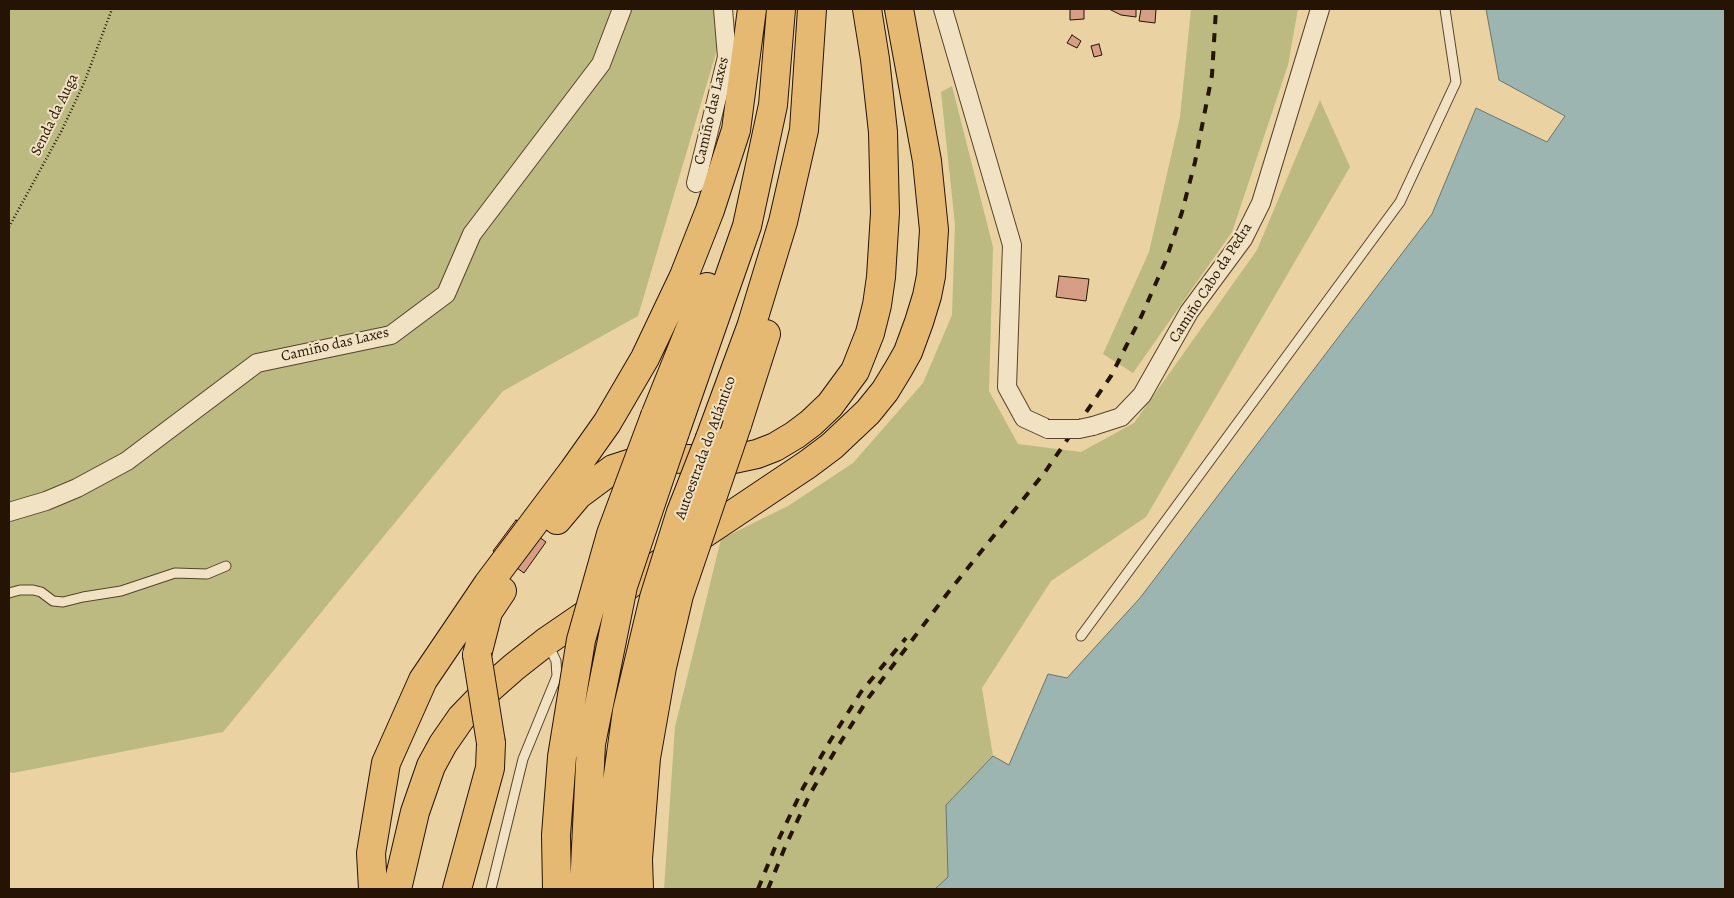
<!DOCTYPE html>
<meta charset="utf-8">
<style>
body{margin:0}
#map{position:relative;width:1734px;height:898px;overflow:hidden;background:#ead2a2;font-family:Alegreya,serif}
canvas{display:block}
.frame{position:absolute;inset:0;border:10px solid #251304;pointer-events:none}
</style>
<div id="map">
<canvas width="1734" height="898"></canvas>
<div class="frame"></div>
</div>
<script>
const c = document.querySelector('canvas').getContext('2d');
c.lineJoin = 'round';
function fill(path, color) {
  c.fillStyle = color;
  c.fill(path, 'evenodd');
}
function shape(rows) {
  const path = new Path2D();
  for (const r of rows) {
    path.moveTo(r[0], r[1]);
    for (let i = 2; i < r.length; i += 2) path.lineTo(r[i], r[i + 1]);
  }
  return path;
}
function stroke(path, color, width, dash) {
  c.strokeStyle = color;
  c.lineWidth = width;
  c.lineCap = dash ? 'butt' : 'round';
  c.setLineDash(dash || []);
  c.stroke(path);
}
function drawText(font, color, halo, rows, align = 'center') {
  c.font = font + ' Alegreya,serif';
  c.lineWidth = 4;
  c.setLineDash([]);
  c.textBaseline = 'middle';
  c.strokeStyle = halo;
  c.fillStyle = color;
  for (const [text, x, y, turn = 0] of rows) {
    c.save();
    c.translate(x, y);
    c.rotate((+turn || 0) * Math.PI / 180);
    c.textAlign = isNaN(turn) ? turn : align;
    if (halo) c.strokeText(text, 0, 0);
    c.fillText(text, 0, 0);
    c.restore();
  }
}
const green = shape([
 [9,9,729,9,638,316,503,391,223,732,13,773,9,772],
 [1191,9,1298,9,1288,65,1232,232,1133,373,1103,354,1149,252,1180,117],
 [952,86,993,247,989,391,1018,444,1081,452,1134,423,1257,250,1320,100,1350,167,1146,517,1051,581,982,688,993,756,946,805,948,877,935,889,664,889,675,727,721,539,788,506,853,463,923,383,952,315,955,225,941,92]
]);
const water = shape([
 [1486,9,1725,9,1725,889,935,889,948,877,946,805,993,756,1009,765,1048,674,1067,678,1140,598,1432,214,1476,108,1547,142,1565,116,1499,80,1486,9]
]);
const building = shape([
 [1070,9,1084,9,1084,19,1070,20,1070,9],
 [1109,9,1136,9,1136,17,1121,15,1109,9],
 [1141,9,1156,9,1155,23,1139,21,1141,9],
 [1072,35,1081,41,1077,48,1067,43,1072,35],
 [1099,44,1102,55,1094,57,1091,46,1099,44],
 [1059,276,1089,279,1086,301,1056,297,1059,276],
 [516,520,546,542,524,573,493,551,516,520]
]);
const path = shape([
 [9,227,62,130,84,83,112,9]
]);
const lane = shape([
 [9,593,20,590,33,590,41,592,53,601,63,602,83,597,121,591,175,573,207,574,226,566],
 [1081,636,1400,202,1456,82,1445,9],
 [491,889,523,759,557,676,556,661,548,644]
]);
const street = shape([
 [943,9,1012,245,1007,387,1024,418,1048,429],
 [696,183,727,57,723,9],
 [1093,426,1121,417,1142,395,1189,312,1243,239,1261,203,1320,9],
 [9,512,46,501,77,488,127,461,257,363,391,335,446,294,472,234,601,64,622,9]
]);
const highway = shape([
 [655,416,707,287],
 [737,425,766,334],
 [675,432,747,226,773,105,781,9],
 [710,438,751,327,783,222,804,130,812,9],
 [557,520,578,495,613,469,647,458,729,460,757,454,775,447,795,435,811,423,830,405,855,371,870,333,877,305,881,277,885,213,883,132,875,59,867,9],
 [477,655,488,612,502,591],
 [373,889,371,853,386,763,423,680,488,584,573,471,607,423,645,358,684,276,710,210,736,130,752,9],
 [397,889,415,812,431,766,443,744,461,718,489,689,514,667,547,641,687,545,808,464,832,446,868,412,885,391,899,368,908,352,919,322,927,296,931,276,934,230,927,161,899,9],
 [457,889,490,768,491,743]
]);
const rail = shape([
 [758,889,776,845,803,788,830,741,861,692,906,638],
 [768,889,785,847,810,794,835,751,869,697,947,594,1045,472,1111,376,1141,317,1166,260,1182,212,1195,162,1212,75,1216,9]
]);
const streetBridge = shape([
 [1048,429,1079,429,1093,426]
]);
const highwayBridge = shape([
 [477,655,491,743],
 [557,889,556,835,562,757,581,640,611,534,655,416],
 [584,889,591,744,623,586,675,432],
 [612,889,616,789,627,711,654,598,681,512,710,438],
 [639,889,638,859,646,758,662,667,679,595,737,425]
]);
const streetNames = [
 ["Camiño das Laxes",712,111,-77],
 ["Senda da Auga",55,115,-64],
 ["Camiño Cabo da Pedra",1211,283,-57],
 ["Camiño das Laxes",335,345,-13],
 ["Autoestrada do Atlántico",706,448,-70]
];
fill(green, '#bcba81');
fill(water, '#9cb5b0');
stroke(water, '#6c746b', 1);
fill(building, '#d69f85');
stroke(building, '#251304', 1);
stroke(lane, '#56432c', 11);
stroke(street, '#56432c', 20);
stroke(highway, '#251304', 30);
stroke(path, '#251304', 2.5, [1, 2.5]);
stroke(lane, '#f1e2c3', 9);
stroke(street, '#f1e2c3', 18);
stroke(highway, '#e5b971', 28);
stroke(rail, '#251304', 4, [9, 9]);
stroke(streetBridge, '#56432c', 20, []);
stroke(highwayBridge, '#251304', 30, []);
stroke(streetBridge, '#f1e2c3', 18);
stroke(highwayBridge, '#e5b971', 28);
drawText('15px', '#251304', '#f1e2c3', streetNames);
</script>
